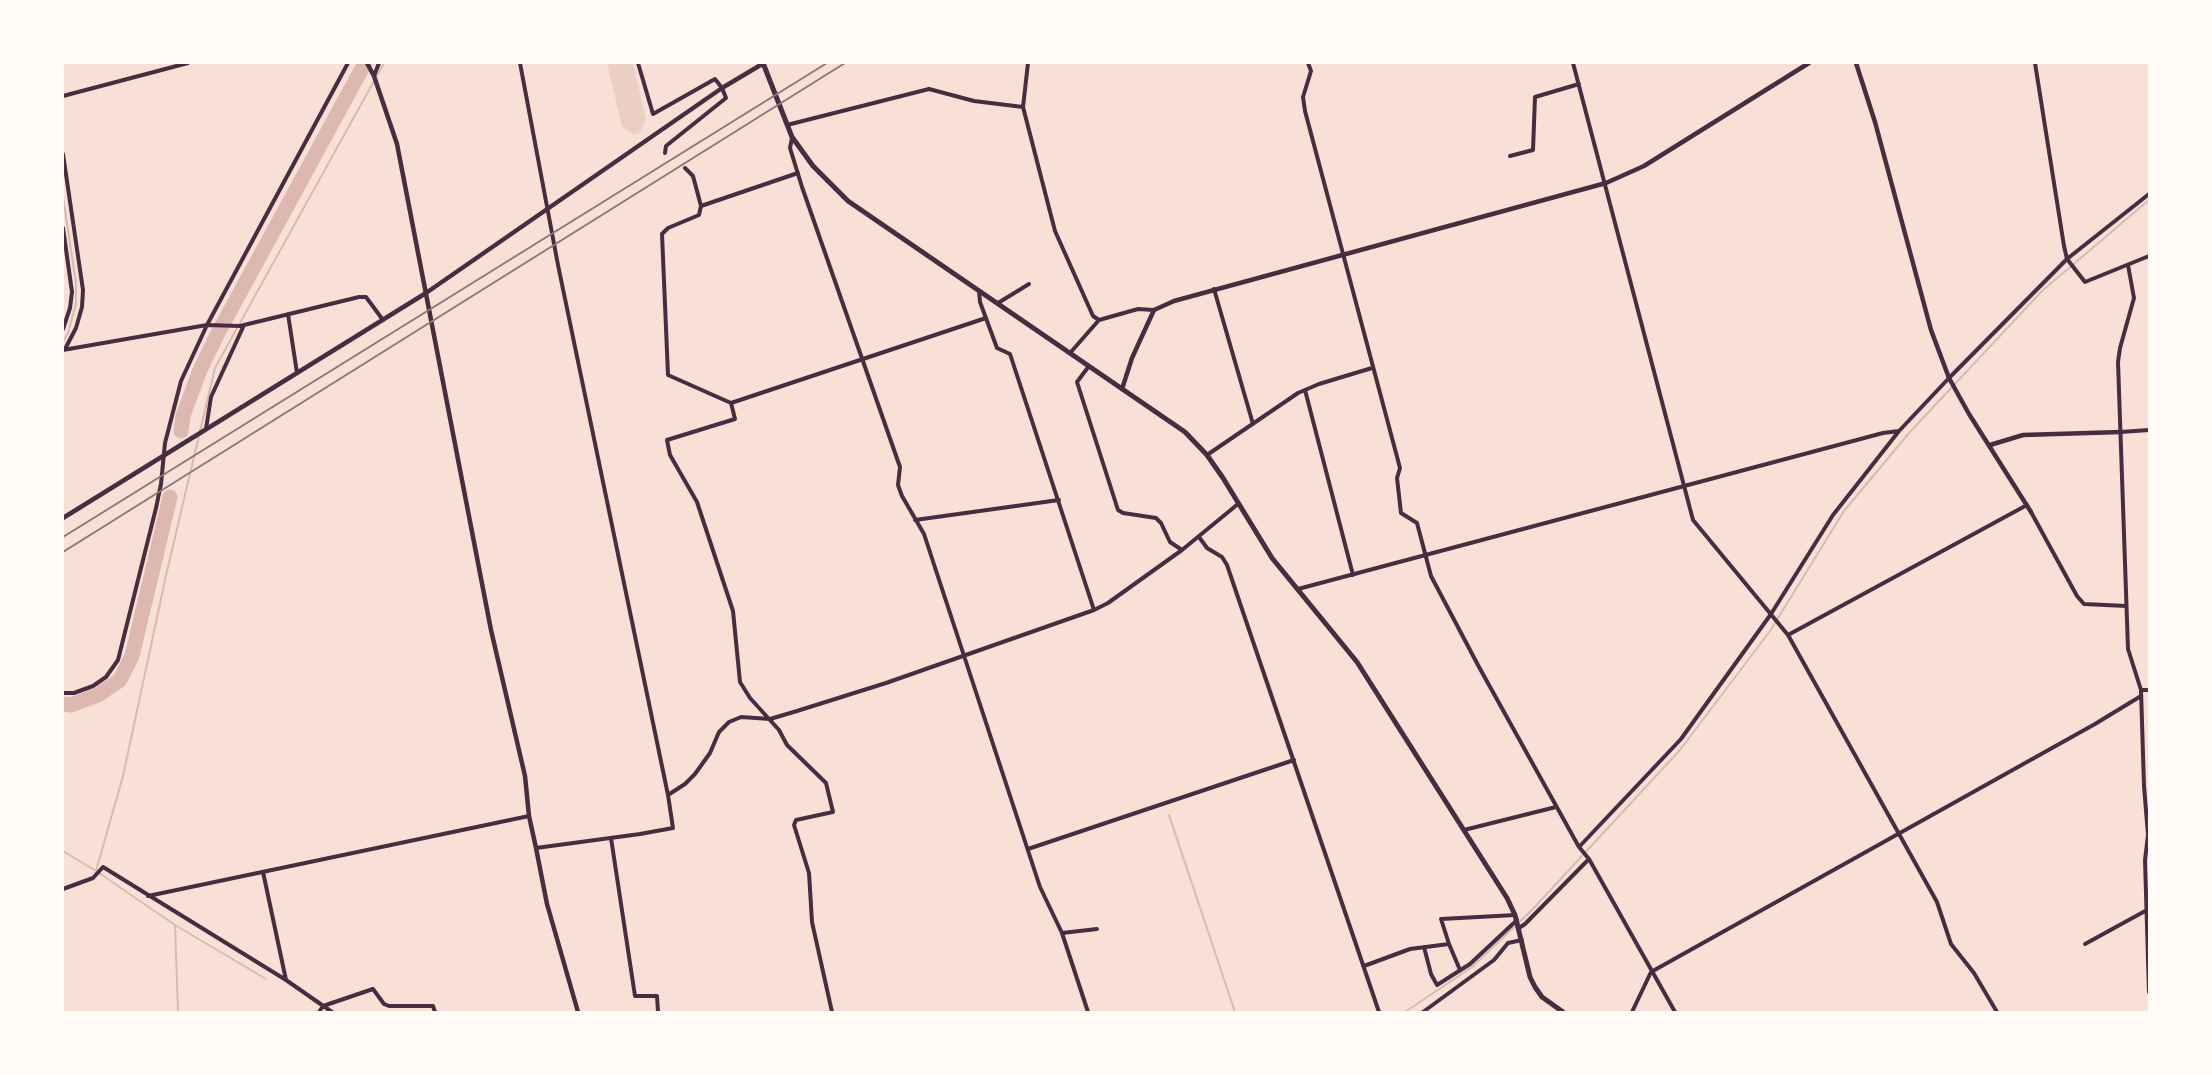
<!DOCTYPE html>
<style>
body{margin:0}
#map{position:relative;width:2212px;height:1075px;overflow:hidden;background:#f7e1d7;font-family:Quicksand,sans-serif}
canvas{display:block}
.frame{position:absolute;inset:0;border:64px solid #fffaf5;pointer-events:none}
</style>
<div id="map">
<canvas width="2212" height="1075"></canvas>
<div class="frame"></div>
</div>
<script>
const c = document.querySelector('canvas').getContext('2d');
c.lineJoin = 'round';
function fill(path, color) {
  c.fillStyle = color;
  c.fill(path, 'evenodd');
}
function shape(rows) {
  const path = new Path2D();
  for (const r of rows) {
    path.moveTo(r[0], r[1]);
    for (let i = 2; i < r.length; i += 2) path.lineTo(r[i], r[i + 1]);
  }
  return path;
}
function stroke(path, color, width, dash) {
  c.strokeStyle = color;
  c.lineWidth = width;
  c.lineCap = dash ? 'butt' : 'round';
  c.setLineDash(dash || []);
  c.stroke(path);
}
const green = shape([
 [607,63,633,63,646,120,640,133,634,135,622,127]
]);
const stream = shape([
 [63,197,76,283,76,304,68,333,63,342],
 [1169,815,1235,1012],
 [63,851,96,871],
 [175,925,266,979],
 [178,1012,175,925,96,871,123,776,167,571,215,368,384,63],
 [1405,1012,1472,967,1532,910,1680,750,1770,631,1844,511,1909,433,2042,291,2149,200]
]);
const river = shape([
 [181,431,183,416,200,370,218,333,365,63],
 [63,704,71,705,98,695,120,680,132,656,170,497]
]);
const minor = shape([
 [520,63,558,265,668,795,673,828,640,834,536,848],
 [638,63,653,114,715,79,722,88,726,98,666,146,665,153],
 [1028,63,1023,107,1055,231,1093,316,1099,320,1138,309,1154,310],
 [1308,63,1311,71,1303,97,1305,111,1400,468,1397,478,1401,513,1417,523,1431,576,1479,667,1579,847,1589,859,1525,924,1519,928],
 [1573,63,1693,520,1788,635,1937,902,1951,944,1974,973,1997,1012],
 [2035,63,2064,246,2067,259,2085,282,2149,256],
 [374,76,379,63],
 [63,96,188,63],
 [787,125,929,89,974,101,1023,107],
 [792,138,790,148,802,187,900,467,898,485,902,496,924,534,1040,887,1062,933,1088,1012],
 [63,154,83,290,82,307,76,328,65,349],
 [1510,156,1533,150,1535,97,1579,84],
 [685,168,693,176,701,206,699,215,668,228,662,234,668,375,731,403,735,419,667,440,670,455,697,502,733,611,740,682,750,698,779,730,787,745,826,783,833,812,796,820,794,825,809,873,812,922,832,1012],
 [701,206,798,173],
 [63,228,72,292,70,308,63,329],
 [2128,265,2134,298,2120,348,2118,362,2128,649,2141,690,2144,786,2148,835,2145,860,2149,992],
 [1214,289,1253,424],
 [979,291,980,302,997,348,1010,354,1094,610],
 [998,303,1029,284],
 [288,314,297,373],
 [63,350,207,325,240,326,359,297,366,297,383,320],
 [1070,353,1099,320],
 [1089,366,1077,382,1118,510,1123,513,1156,518,1161,523,1170,542,1182,550],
 [1305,390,1353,575],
 [731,403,986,318],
 [206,429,211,397,244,325],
 [2121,432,2149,430],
 [1207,455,1298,393,1319,384,1372,368],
 [2031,512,2077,596,2084,604,2126,606],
 [915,520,1059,500],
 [1199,537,1207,548,1222,557,1227,565,1379,1012],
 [1298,589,1883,433,1899,431],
 [1788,635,2027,505],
 [2141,690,2149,690],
 [63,693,74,693,93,686,106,677,118,660,156,508,161,484,165,443,181,381,207,325,348,63],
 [668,795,685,784,695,774,710,753,719,732,729,722,741,717,770,719,797,711,886,683,1094,610,1108,603,1182,550,1238,504],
 [1464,830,1556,807],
 [611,838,635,996,657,996,658,1012],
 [1579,847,1681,739,1771,614,1833,515,1899,431,1949,378,2067,259,2149,194],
 [1028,849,1294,760],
 [1589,859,1675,1012],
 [263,872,286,980],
 [63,889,93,878,103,867,286,980,332,1012],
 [148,896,529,816],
 [1062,933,1097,929],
 [1449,944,1460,970],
 [2085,944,2147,910],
 [1424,947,1431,974,1437,985,1470,964,1517,920],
 [1364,966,1410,949,1449,944,1441,919,1515,915],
 [319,1012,323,1006,373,989,384,1004,389,1006,433,1006,435,1012],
 [1423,1012,1494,960,1508,943,1522,940],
 [1632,1012,1651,972,2095,724,2141,696]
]);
const tertiary = shape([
 [367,63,374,76,397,144,491,630,525,776,529,816,536,848,547,904,578,1012],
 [1856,63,1875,122,1931,330,1949,378,1969,414,2031,512],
 [1122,389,1132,358,1154,310,1174,301,1606,183,1644,166,1809,63],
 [1990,445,2023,435,2121,432],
 [63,518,426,293,722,88,764,63]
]);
const secondary = shape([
 [763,63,792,137,813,166,848,201,1185,432,1207,455,1223,478,1272,558,1357,662,1507,898,1515,915,1530,977,1535,987,1542,997,1563,1012]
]);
const rail = shape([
 [63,537,827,63],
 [63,552,845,63]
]);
fill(green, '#ebcfc5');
stroke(stream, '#dcb8b0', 2);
stroke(river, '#dcb8b0', 15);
stroke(minor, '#4a2c40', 4);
stroke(tertiary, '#4a2c40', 4.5);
stroke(secondary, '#4a2c40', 5);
stroke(rail, '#8f747c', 2);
</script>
